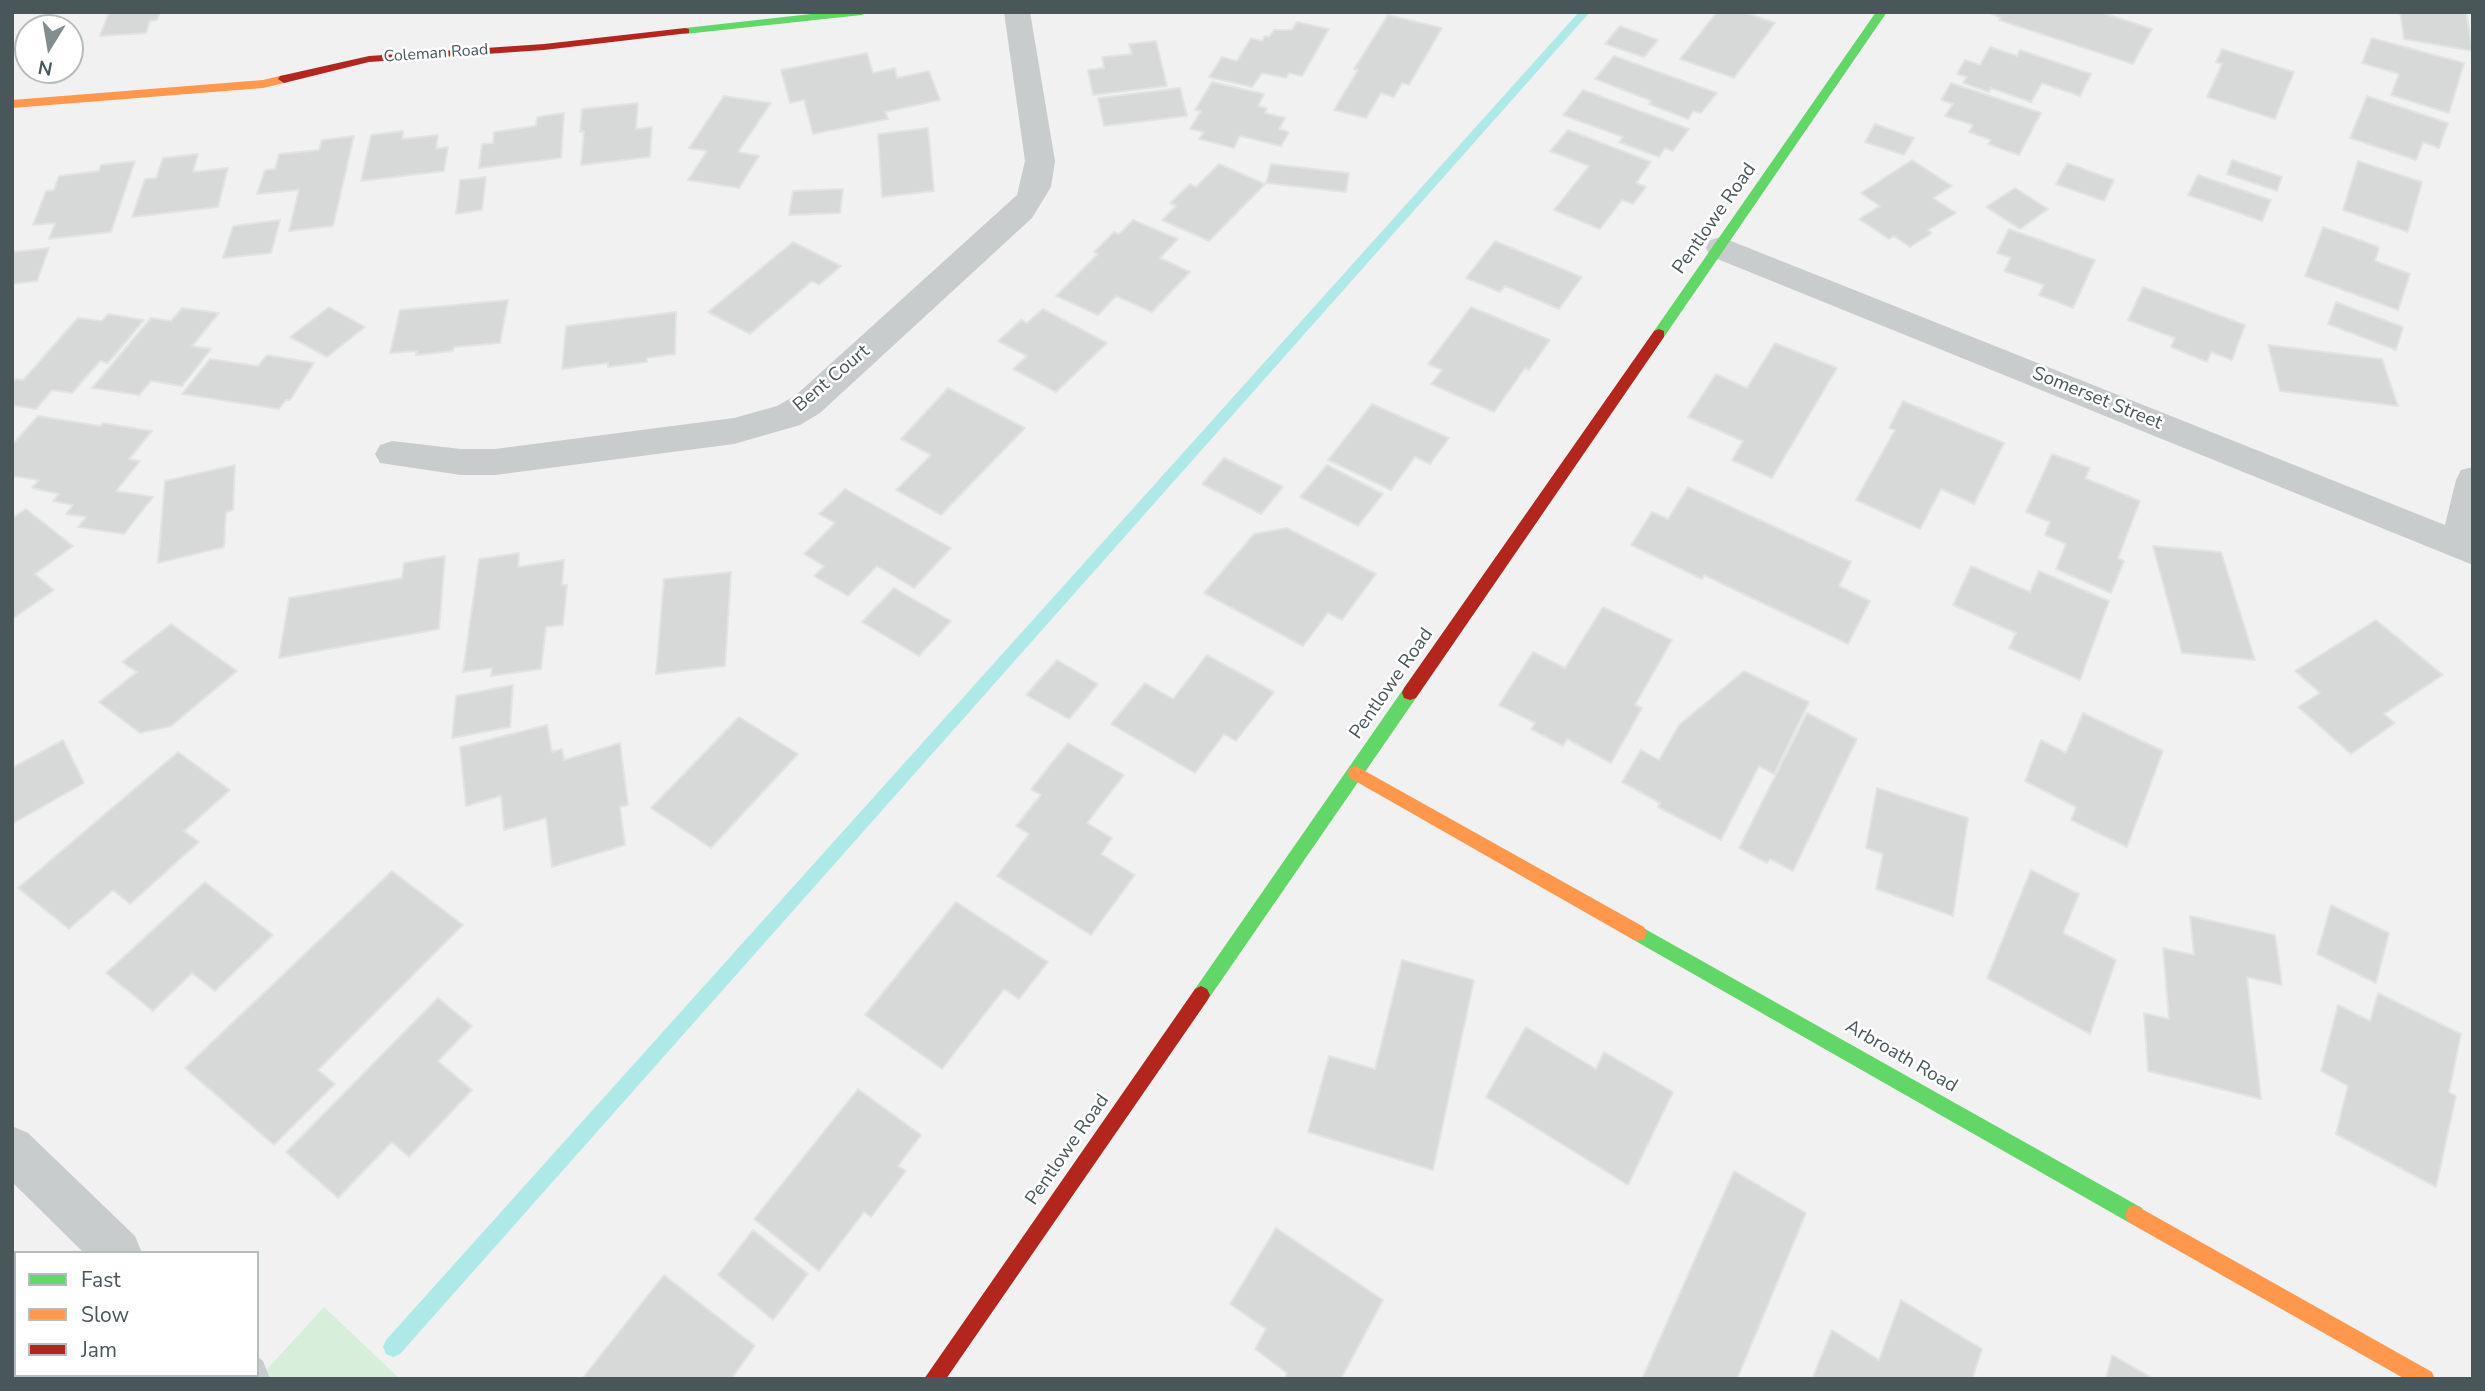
<!DOCTYPE html>
<style>
body{margin:0}
#map{position:relative;width:2485px;height:1391px;overflow:hidden;background:#f1f1f1;font-family:"Nunito Sans",sans-serif}
canvas{display:block}
.frame{position:absolute;inset:0;border:14px solid #49575b;pointer-events:none}
.legend{position:absolute;left:14px;top:1251px;width:245px;height:126px;box-sizing:border-box;background:#fff;border:2px solid #b6bcbd;margin:0;padding:9px 12px;list-style:none;font-size:21px;color:#49575b}
.legend li{display:flex;align-items:center;gap:14px;height:35px}
.legend b{width:35px;border:2px solid #b6bcbd}
.north{position:absolute;left:14px;top:14px;width:70px;height:70px;box-sizing:border-box;background:#fff;border:2px solid #b6bcbd;border-radius:50%;rotate:191deg;font-size:19px;font-weight:700;line-height:28px;text-align:center;color:#49575b}
.north::after{content:'';display:block;margin:auto;width:24px;height:32px;background:#848d90;clip-path:polygon(50% 0,100% 100%,50% 72%,0 100%)}
</style>
<div id="map">
<canvas width="2485" height="1391"></canvas>
<div class="frame"></div>
<ul class="legend">
<li><b style="height:9px;background:#63d668"></b>Fast</li>
<li><b style="height:9px;background:#ff974d"></b>Slow</li>
<li><b style="height:9px;background:#b3261e"></b>Jam</li>
</ul>
<div class="north">N</div>
</div>
<script>
const c = document.querySelector('canvas').getContext('2d');
c.lineJoin = 'round';
function fill(path, color) {
  c.fillStyle = color;
  c.fill(path, 'evenodd');
}
function shape(rows) {
  const path = new Path2D();
  for (const r of rows) {
    path.moveTo(r[0], r[1]);
    for (let i = 2; i < r.length; i += 2) path.lineTo(r[i], r[i + 1]);
  }
  return path;
}
function stroke(path, color, width, dash) {
  c.strokeStyle = color;
  c.lineWidth = width;
  c.lineCap = dash ? 'butt' : 'round';
  c.setLineDash(dash || []);
  c.stroke(path);
}
function drawText(font, color, halo, rows, align = 'center') {
  c.font = font + ' "Nunito Sans",sans-serif';
  c.lineWidth = 5;
  c.setLineDash([]);
  c.textBaseline = 'middle';
  c.strokeStyle = halo;
  c.fillStyle = color;
  for (const [text, x, y, turn = 0] of rows) {
    c.save();
    c.translate(x, y);
    c.rotate((+turn || 0) * Math.PI / 180);
    c.textAlign = isNaN(turn) ? turn : align;
    if (halo) c.strokeText(text, 0, 0);
    c.fillText(text, 0, 0);
    c.restore();
  }
}
const green = shape([
 [324,1307,400,1379,258,1379]
]);
const stream = shape([
 [1579,12,1590,12,400,1354,393,1357,386,1354,383,1347,386,1340,1579,12]
]);
const building = shape([
 [109,12,160,12,157,20,150,21,146,33,100,36,109,12],
 [1717,12,1744,12,1775,23,1734,78,1680,59,1717,12],
 [1988,12,2100,12,2152,29,2133,64,1999,20,2001,18,1988,12],
 [2400,12,2466,12,2473,51,2404,39,2400,12],
 [1388,15,1442,28,1409,85,1402,83,1394,97,1381,93,1366,118,1334,110,1358,70,1354,69,1388,15],
 [1297,22,1329,29,1302,76,1289,73,1286,78,1262,73,1252,87,1209,77,1222,57,1237,61,1251,38,1262,41,1265,36,1269,37,1274,30,1292,30,1297,22],
 [1620,26,1658,40,1644,57,1605,44,1620,26],
 [2372,38,2464,63,2449,113,2391,95,2399,74,2362,63,2372,38],
 [1156,41,1167,86,1093,95,1088,70,1104,68,1102,57,1132,54,1129,44,1156,41],
 [1990,47,2017,56,2020,50,2091,74,2080,96,2042,83,2031,102,1991,88,1989,92,1963,83,1967,77,1957,74,1965,60,1980,65,1990,47],
 [2222,49,2294,72,2275,119,2207,97,2222,64,2216,62,2222,49],
 [867,53,873,73,895,68,897,78,929,71,940,100,885,112,888,119,813,134,804,100,790,103,781,70,867,53],
 [1614,56,1717,93,1701,113,1693,111,1688,119,1649,104,1652,101,1595,79,1614,56],
 [1212,82,1264,94,1258,106,1267,108,1265,113,1285,118,1279,129,1289,132,1281,146,1240,136,1234,148,1199,139,1204,132,1190,129,1201,111,1195,110,1212,82],
 [1951,83,2041,113,2019,155,1988,144,1991,140,1969,132,1973,125,1945,116,1953,104,1941,100,1951,83],
 [1180,88,1187,116,1104,126,1098,98,1180,88],
 [1583,90,1689,129,1673,151,1665,148,1659,157,1619,142,1623,137,1563,115,1583,90],
 [724,96,771,103,738,152,759,156,739,188,688,180,707,151,689,148,724,96],
 [2367,96,2448,123,2439,148,2423,142,2416,160,2350,138,2367,96],
 [638,103,636,129,652,127,650,157,581,165,584,131,580,132,582,109,638,103],
 [564,113,561,158,479,168,482,144,493,143,494,132,536,126,537,117,564,113],
 [1875,124,1914,138,1904,155,1865,142,1875,124],
 [928,128,934,191,882,197,878,134,928,128],
 [1568,130,1651,162,1636,183,1646,187,1633,204,1622,200,1600,229,1554,210,1589,166,1550,151,1568,130],
 [403,131,402,139,438,135,436,149,448,147,444,171,361,181,371,135,403,131],
 [354,136,333,226,289,231,299,190,257,194,265,170,275,169,279,154,319,150,322,140,354,136],
 [198,154,193,172,228,168,218,207,132,217,145,179,156,178,163,158,198,154],
 [1912,160,1952,186,1933,198,1956,213,1928,230,1932,233,1910,247,1894,236,1889,239,1859,219,1880,206,1861,193,1912,160],
 [2232,160,2282,177,2277,191,2227,174,2232,160],
 [135,161,111,232,49,239,55,223,33,225,46,191,54,190,59,176,99,171,101,165,135,161],
 [2358,161,2422,182,2408,232,2343,210,2358,161],
 [2067,163,2114,180,2104,201,2056,184,2067,163],
 [1219,164,1265,184,1209,241,1162,220,1176,206,1170,203,1190,184,1196,187,1219,164],
 [1271,164,1349,173,1346,192,1266,183,1271,164],
 [2198,175,2271,200,2262,221,2188,195,2198,175],
 [486,177,482,210,456,214,460,180,486,177],
 [2015,188,2048,209,2020,229,1986,207,2015,188],
 [843,189,840,213,789,215,793,191,843,189],
 [280,220,271,253,223,258,233,226,280,220],
 [1133,220,1178,239,1160,258,1190,272,1152,312,1116,296,1098,315,1056,296,1098,254,1094,252,1114,232,1119,234,1133,220],
 [2323,227,2379,247,2375,261,2410,274,2398,310,2305,276,2323,227],
 [2009,229,2095,260,2073,308,2039,295,2044,285,2004,271,2011,258,1997,253,2009,229],
 [1495,241,1582,277,1559,309,1505,286,1500,292,1466,278,1495,241],
 [793,242,841,266,819,285,812,281,750,334,708,312,793,242],
 [49,248,37,281,12,284,12,252,49,248],
 [2143,287,2245,325,2232,360,2211,352,2207,362,2171,347,2175,338,2128,320,2143,287],
 [508,300,500,343,454,347,453,351,416,355,417,351,390,353,400,310,508,300],
 [2336,302,2403,327,2396,350,2328,324,2336,302],
 [329,307,365,327,327,357,290,337,329,307],
 [1471,307,1550,340,1529,370,1525,368,1494,412,1431,384,1442,370,1428,364,1471,307],
 [182,308,219,313,192,346,211,349,182,386,151,381,139,395,92,388,151,318,171,321,182,308],
 [1043,309,1107,343,1056,392,1013,369,1027,356,998,341,1021,320,1027,323,1043,309],
 [676,312,675,354,647,358,647,362,608,367,608,363,562,369,566,326,676,312],
 [108,314,144,320,108,363,100,361,72,393,52,390,36,409,12,405,12,383,16,379,23,380,78,318,102,321,108,314],
 [1775,343,1837,368,1772,478,1732,460,1743,441,1688,417,1716,374,1747,388,1775,343],
 [2268,345,2382,359,2398,406,2280,391,2268,345],
 [267,355,314,363,290,400,286,400,279,409,182,394,210,359,258,366,267,355],
 [948,388,1025,428,941,515,896,490,931,455,901,439,948,388],
 [1903,401,2004,443,1974,504,1941,489,1920,529,1856,500,1895,430,1889,428,1903,401],
 [1372,404,1449,438,1430,464,1415,457,1391,490,1328,460,1372,404],
 [38,416,100,426,103,423,152,431,129,459,140,461,116,491,153,497,124,534,78,527,86,517,66,514,73,505,53,501,59,494,32,488,39,480,12,476,12,445,38,416],
 [2052,454,2090,468,2085,478,2140,501,2118,558,2124,561,2111,593,2056,569,2066,544,2045,535,2050,522,2026,512,2052,454],
 [1224,458,1283,487,1261,514,1202,484,1224,458],
 [235,465,233,510,226,512,224,547,158,563,165,481,235,465],
 [1327,465,1383,494,1358,526,1300,497,1327,465],
 [1688,487,1851,562,1839,586,1870,601,1848,644,1704,575,1702,579,1631,545,1652,512,1668,519,1688,487],
 [845,489,951,548,914,588,877,566,848,596,814,576,824,566,804,554,835,523,819,514,845,489],
 [26,509,73,546,35,574,54,590,12,619,12,518,26,509],
 [1287,528,1376,574,1342,620,1328,613,1303,646,1204,593,1254,534,1287,528],
 [2153,546,2221,552,2255,660,2182,653,2153,546],
 [519,553,518,567,564,560,562,585,567,585,563,625,546,627,541,669,491,676,492,668,463,672,479,559,519,553],
 [445,556,439,629,279,658,289,598,402,578,404,563,445,556],
 [1971,566,2030,592,2039,571,2109,601,2080,680,2009,648,2016,633,1953,605,1971,566],
 [731,572,725,666,656,674,664,579,731,572],
 [894,588,951,621,919,656,862,622,894,588],
 [1603,607,1672,640,1635,705,1642,708,1611,763,1567,739,1563,746,1531,729,1535,723,1499,705,1533,652,1565,668,1603,607],
 [2376,620,2443,675,2384,714,2395,723,2351,754,2298,707,2320,693,2295,671,2376,620],
 [171,624,237,671,171,726,140,733,99,702,137,672,122,662,171,624],
 [1207,655,1274,692,1236,741,1224,734,1195,773,1111,724,1145,683,1173,699,1207,655],
 [1057,660,1098,684,1069,719,1026,695,1057,660],
 [1744,671,1809,702,1774,774,1759,766,1721,840,1658,807,1660,803,1622,782,1641,750,1659,760,1679,725,1744,671],
 [513,685,510,727,452,738,456,696,513,685],
 [1807,713,1857,739,1793,871,1770,859,1767,863,1739,848,1807,713],
 [2083,713,2163,751,2127,847,2071,820,2076,807,2025,781,2041,740,2066,753,2083,713],
 [739,717,798,754,711,848,651,808,739,717],
 [547,725,552,752,562,749,564,760,620,743,628,805,620,807,625,845,552,867,546,818,504,830,501,796,466,806,460,747,547,725],
 [63,740,84,783,12,824,12,768,63,740],
 [1068,743,1124,775,1087,823,1112,838,1101,854,1135,875,1091,935,997,876,1029,834,1016,826,1041,795,1031,789,1068,743],
 [178,752,230,790,184,831,199,842,130,904,113,890,69,929,18,888,178,752],
 [1877,788,1968,818,1953,916,1876,889,1883,854,1866,848,1877,788],
 [2031,870,2079,894,2063,933,2116,960,2090,1034,1987,978,2031,870],
 [392,871,463,925,318,1070,335,1084,274,1145,185,1068,392,871],
 [205,882,273,935,215,991,192,973,153,1011,106,973,205,882],
 [956,902,1048,962,1019,999,1004,989,942,1069,865,1015,956,902],
 [2331,905,2389,933,2376,983,2317,954,2331,905],
 [2190,916,2275,935,2282,985,2247,977,2261,1099,2148,1071,2144,1013,2169,1019,2163,948,2194,955,2190,916],
 [1402,960,1474,980,1433,1170,1308,1132,1329,1056,1375,1069,1402,960],
 [2378,993,2461,1034,2449,1092,2456,1096,2436,1187,2336,1134,2348,1086,2321,1071,2338,1005,2370,1021,2378,993],
 [438,998,472,1026,438,1061,472,1090,409,1157,392,1142,338,1198,286,1152,438,998],
 [1526,1027,1596,1069,1604,1052,1673,1092,1628,1185,1486,1097,1526,1027],
 [858,1089,921,1135,898,1166,906,1171,871,1217,864,1212,819,1271,754,1219,858,1089],
 [1734,1171,1806,1213,1737,1379,1642,1379,1734,1171],
 [1276,1228,1383,1300,1341,1379,1284,1379,1287,1373,1255,1349,1266,1329,1230,1304,1276,1228],
 [753,1230,808,1274,773,1320,718,1275,753,1230],
 [664,1275,755,1346,731,1379,582,1379,664,1275],
 [1901,1300,1982,1349,1972,1379,1812,1379,1832,1330,1879,1360,1901,1300],
 [2112,1355,2154,1379,2106,1379,2112,1355]
]);
const street = shape([
 [1004,12,1030,12,1055,161,1051,187,1032,218,820,413,800,425,734,444,495,475,461,475,380,463,375,454,380,445,392,441,461,449,495,449,734,418,777,406,796,395,1017,195,1025,161,1004,12],
 [1721,237,2445,525,2456,480,2461,470,2473,467,2473,565,1710,256,1706,248,1710,240,1721,237],
 [12,1126,28,1133,135,1236,142,1253,84,1253,12,1182,12,1126],
 [257,1356,263,1361,270,1379,219,1379,217,1375,257,1375,257,1356]
]);
const fast = shape([
 [829,12,867,12,862,15,685,34,679,31,685,28,829,12],
 [1876,12,1887,12,1664,337,1654,337,1654,331,1876,12],
 [1410,686,1416,688,1418,693,1416,698,1207,1001,1201,1004,1195,1001,1192,995,1195,989,1404,688,1410,686],
 [1638,925,2142,1208,2145,1215,2142,1222,2135,1225,2128,1222,1632,939,1629,933,1632,927,1638,925]
]);
const slow = shape([
 [284,75,288,76,288,82,263,88,12,108,12,100,263,80,284,75],
 [1356,766,1644,927,1647,933,1644,939,1638,941,1632,939,1350,778,1348,773,1350,768,1356,766],
 [2135,1205,2432,1372,2435,1379,2405,1379,2128,1222,2125,1215,2128,1208,2135,1205]
]);
const jam = shape([
 [685,28,689,29,689,33,544,50,369,62,284,83,278,79,280,76,369,56,544,44,685,28],
 [1659,329,1664,331,1664,337,1416,698,1410,700,1404,698,1402,693,1404,688,1654,331,1659,329],
 [1201,986,1207,989,1210,995,1207,1001,946,1379,924,1379,1195,989,1201,986]
]);
const farStreetnames = [
 ["Coleman Road",436,54,-4]
];
const streetNames = [
 ["Pentlowe Road",1715,219,-55],
 ["Bent Court",832,379,-40],
 ["Somerset Street",2097,399,22],
 ["Pentlowe Road",1392,684,-55],
 ["Arbroath Road",1901,1057,30],
 ["Pentlowe Road",1068,1150,-55]
];
fill(green, '#d7eedb');
fill(stream, '#aee9e8');
fill(building, '#d7d9d9');
stroke(building, '#e2e3e3', 2);
fill(street, '#c8cccc');
fill(fast, '#63d668');
fill(slow, '#ff974d');
fill(jam, '#b3261e');
drawText('16px', '#49575b', '#fff', farStreetnames);
drawText('19px', '#49575b', '#fff', streetNames);
</script>
